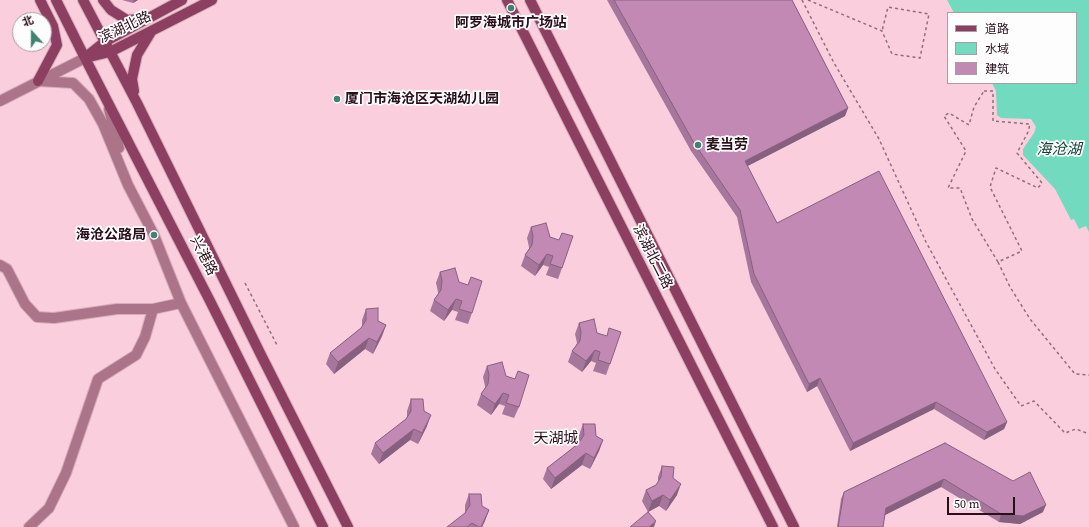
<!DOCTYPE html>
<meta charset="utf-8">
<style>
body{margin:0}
#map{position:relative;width:1089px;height:527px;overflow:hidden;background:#facedd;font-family:"Source Serif 4","Noto Sans SC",serif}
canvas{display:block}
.legend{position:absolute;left:947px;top:12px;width:130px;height:72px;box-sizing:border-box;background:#fdfdfd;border:1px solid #a89ea2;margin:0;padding:5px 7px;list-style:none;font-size:12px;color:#290f1a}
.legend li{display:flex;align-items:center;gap:8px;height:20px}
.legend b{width:20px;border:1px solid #a89ea2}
.north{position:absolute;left:12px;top:12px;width:40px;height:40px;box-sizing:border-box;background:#fdfdfd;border:1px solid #a89ea2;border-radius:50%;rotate:339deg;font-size:11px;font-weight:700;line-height:16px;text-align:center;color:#290f1a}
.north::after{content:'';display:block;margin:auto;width:14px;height:18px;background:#418272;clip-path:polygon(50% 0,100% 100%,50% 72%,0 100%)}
.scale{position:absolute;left:947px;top:497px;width:68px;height:18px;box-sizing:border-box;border:2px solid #290f1a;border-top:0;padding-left:5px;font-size:12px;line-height:14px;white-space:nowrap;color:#290f1a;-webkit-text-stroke:3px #fdfdfd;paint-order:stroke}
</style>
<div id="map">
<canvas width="1089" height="527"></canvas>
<ul class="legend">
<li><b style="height:5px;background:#8d3f61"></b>道路</li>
<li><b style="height:11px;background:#72dabf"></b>水域</li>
<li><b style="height:11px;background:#c289b5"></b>建筑</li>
</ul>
<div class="north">北</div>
<div class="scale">50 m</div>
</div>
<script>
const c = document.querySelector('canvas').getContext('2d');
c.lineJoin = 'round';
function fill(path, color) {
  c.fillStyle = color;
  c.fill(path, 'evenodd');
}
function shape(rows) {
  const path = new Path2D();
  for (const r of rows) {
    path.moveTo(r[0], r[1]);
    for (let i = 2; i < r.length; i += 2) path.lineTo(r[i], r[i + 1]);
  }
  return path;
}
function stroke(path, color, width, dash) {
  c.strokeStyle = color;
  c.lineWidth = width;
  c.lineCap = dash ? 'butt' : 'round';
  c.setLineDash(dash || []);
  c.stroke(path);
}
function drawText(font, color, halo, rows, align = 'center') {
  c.font = font + ' "Source Serif 4","Noto Sans SC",serif';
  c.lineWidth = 3.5;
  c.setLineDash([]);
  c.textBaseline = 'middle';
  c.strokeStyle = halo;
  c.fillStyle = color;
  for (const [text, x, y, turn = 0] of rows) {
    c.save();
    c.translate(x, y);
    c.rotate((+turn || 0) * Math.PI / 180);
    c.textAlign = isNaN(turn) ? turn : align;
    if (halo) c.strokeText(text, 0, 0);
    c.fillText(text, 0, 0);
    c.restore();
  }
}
const water = shape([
 [947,0,1089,0,1089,232,1086,226,1079,229,1074,219,1071,220,1055,189,1023,155,1023,149,1034,133,1036,127,1031,119,1001,118,997,115,996,91,992,83,1076,83,1076,13,954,13]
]);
const path = shape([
 [802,0,834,63,879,139,926,242,995,369,1021,406,1034,401,1065,433,1076,429,1089,434],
 [808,0,882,31,892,54,920,58,929,14,888,7,882,31],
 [984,91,993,91,993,121,1030,124,1028,132,1017,153,1042,183,1038,188,996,168,990,187,1022,251,998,262,972,219,960,188,948,188,966,151,944,116,949,113,969,125,974,107,984,91],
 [998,262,1010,287,1030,319,1075,374,1089,375],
 [245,283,277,345]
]);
const street = shape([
 [38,81,73,83,89,99,103,124,128,185,154,235,181,303,294,527],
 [0,101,85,58],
 [109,109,119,148],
 [0,265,7,269,25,304,37,317,54,318,117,309,153,309,181,303],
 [29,527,49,508,66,473,98,379,136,355,145,337,153,309]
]);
const secondary = shape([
 [56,0,85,58,210,301,323,527],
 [83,0,137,103,260,353,348,527],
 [103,0,111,10,127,20,141,19],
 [507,0,773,527],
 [530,0,794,527],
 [86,57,106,41,182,0],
 [85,58,110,52,212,0],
 [38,81,57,45,53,26,40,0],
 [134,91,132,79,137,55,151,32]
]);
const wall = shape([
 [122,0,138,0,133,3],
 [607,0,792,0,848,108,845,116,747,166,777,223,1007,422,1004,429,984,440,934,409,850,451,817,386,807,392,751,282,737,217,691,151],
 [531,227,550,237,562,268,558,279,546,275,549,267,543,265,535,276,521,266,525,255,529,249,529,247,527,238],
 [440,272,459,282,472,313,468,324,455,320,458,312,452,310,444,321,430,311,434,300,438,294,438,292,436,283],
 [366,309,378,321,386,325,382,336,373,354,365,349,334,374,326,364,330,353,361,328,362,327,362,320],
 [579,323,597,333,610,364,606,375,593,371,596,363,591,361,582,372,568,362,572,351,576,345,577,343,575,334],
 [487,366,506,376,519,407,514,418,502,414,505,406,499,404,491,415,477,405,481,394,485,388,485,386,483,377],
 [411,399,424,411,427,426,418,444,410,440,379,464,371,454,375,443,406,419,407,417,407,411],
 [583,424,596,436,603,440,599,451,590,469,582,465,551,489,543,479,547,468,578,444,579,442,579,435],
 [945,443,1043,512,1020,524,999,522,941,487,885,515,883,527,837,527,841,499,844,492],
 [662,466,673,478,677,495,666,511,659,506,648,512,642,501,646,490,656,485,658,483,658,477],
 [469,494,482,506,489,510,482,527,447,527,465,513,465,505]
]);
const shadedWall = shape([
 [134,0,138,0,133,3],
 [848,108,845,116,742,169,745,161],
 [547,254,543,265,535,276,539,265],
 [456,299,452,310,444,321,448,310],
 [386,325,382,336,373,354,377,342],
 [369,338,365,349,334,374,338,362],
 [595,350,591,361,582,372,586,361],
 [820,378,817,386,807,392,809,384],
 [503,393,499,404,491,415,495,404],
 [936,402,934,409,850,451,853,443],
 [431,415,427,426,418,444,422,433],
 [1007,422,1004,429,984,440,987,432],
 [414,429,410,440,379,464,383,453],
 [603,440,599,451,590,469,594,458],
 [586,453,582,465,551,489,555,478],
 [944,479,941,487,883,516,886,508],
 [681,484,677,495,666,511,670,500],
 [663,495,659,506,648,512,652,501],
 [1046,505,1043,512,1020,524,999,522,1001,514],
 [489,510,485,521,482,527,481,527],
 [656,521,654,527,649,527]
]);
const building = shape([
 [614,0,792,0,848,108,745,161,777,223,879,171,1007,422,987,432,936,402,853,443,820,378,809,384,754,274,740,210,694,143,614,0],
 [546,223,550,237,559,240,562,233,573,236,562,268,550,264,553,256,547,254,539,265,525,255,532,245,533,236,531,227,546,223],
 [455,268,459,282,468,285,471,277,482,281,472,313,459,309,462,301,456,299,448,310,434,300,441,290,442,280,440,272,455,268],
 [378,308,378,321,386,325,377,342,369,338,338,362,330,353,361,328,366,320,366,309,378,308],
 [594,319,597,333,607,336,609,328,621,332,610,364,598,360,600,352,595,350,586,361,572,351,580,341,581,332,579,323,594,319],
 [502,362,506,376,515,379,518,371,529,375,519,407,506,403,509,395,503,393,495,404,481,394,488,384,489,375,487,366,502,362],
 [411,399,423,399,424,411,431,415,422,433,414,429,383,453,375,443,406,419,411,411,411,399],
 [583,424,595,424,596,436,603,440,594,458,586,453,555,478,547,468,578,444,584,435,583,424],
 [945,443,1013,481,1030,472,1046,505,1023,516,1001,514,944,479,886,508,883,527,838,527,844,492,945,443],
 [662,466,674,467,673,478,681,484,670,500,663,495,652,501,646,490,656,485,661,477,662,466],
 [469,494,481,494,482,506,489,510,481,527,479,527,472,523,467,527,447,527,465,513,470,505,469,494],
 [648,512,656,521,649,527,630,527,648,512]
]);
const markers = [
 [511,8,4,"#418272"],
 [337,99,4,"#418272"],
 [698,145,4,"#418272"],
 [154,235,4,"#418272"]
];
const poiNames = [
 ["阿罗海城市广场站",511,23,"center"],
 ["厦门市海沧区天湖幼儿园",345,99],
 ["麦当劳",706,145],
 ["海沧公路局",146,235,"right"]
];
const streetNames = [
 ["滨湖北路",125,28,-25],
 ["兴港路",203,256,63],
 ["滨湖北二路",652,257,63]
];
const waterNames = [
 ["海沧湖",1059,150]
];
const neighbourhoodNames = [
 ["天湖城",556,439]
];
fill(water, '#72dabf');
stroke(street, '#d4acba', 12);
stroke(secondary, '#d4acba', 12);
stroke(path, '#916e7b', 1.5, [3, 3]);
stroke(street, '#ab7488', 10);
stroke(secondary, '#8d3f61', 10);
fill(wall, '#a7769c');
fill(shadedWall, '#88607f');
fill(building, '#c289b5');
stroke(building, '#88607f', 1);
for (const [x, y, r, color] of markers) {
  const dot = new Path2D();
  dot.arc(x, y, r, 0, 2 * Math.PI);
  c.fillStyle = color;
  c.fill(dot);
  stroke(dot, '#fdfdfd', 1.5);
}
drawText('bold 14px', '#290f1a', '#fdfdfd', poiNames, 'left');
drawText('14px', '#290f1a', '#fdfdfd', streetNames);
drawText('italic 15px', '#104035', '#fdfdfd', waterNames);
drawText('15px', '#290f1a', '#fdfdfd', neighbourhoodNames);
</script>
